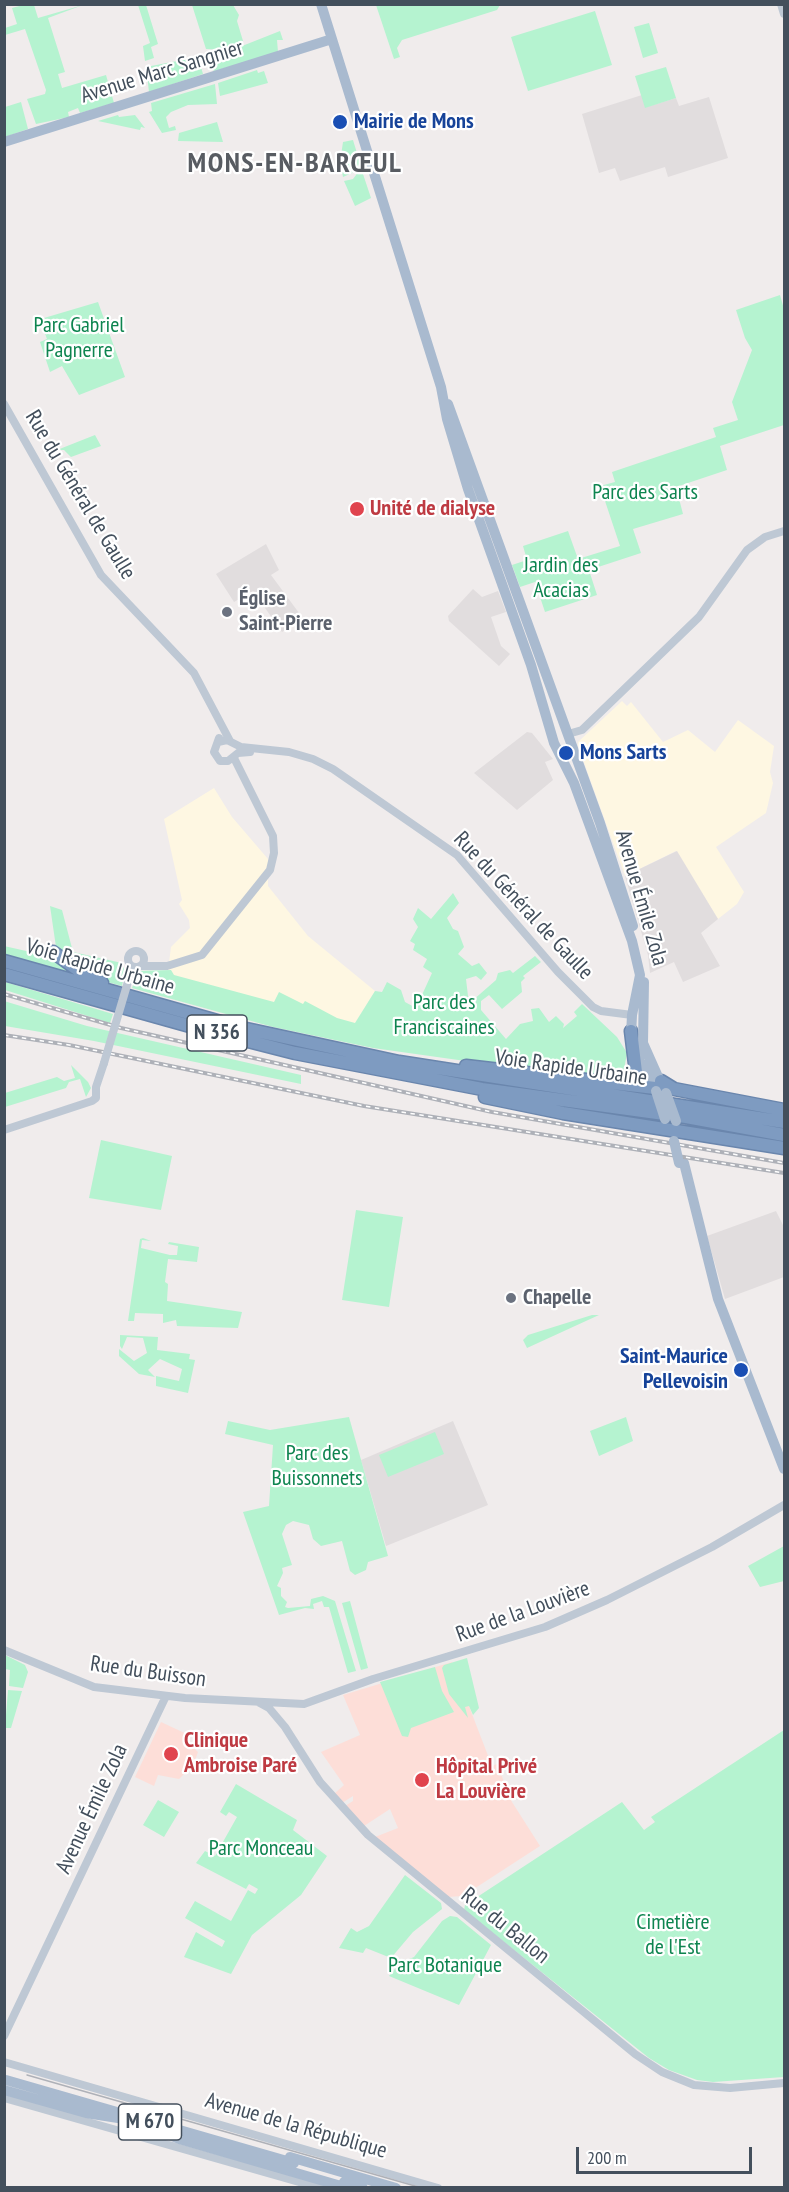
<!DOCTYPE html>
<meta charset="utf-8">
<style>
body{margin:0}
#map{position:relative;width:789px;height:2192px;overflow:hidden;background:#f0ecec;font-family:"PT Sans Narrow",sans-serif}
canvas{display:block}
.frame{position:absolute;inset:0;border:6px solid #434f5c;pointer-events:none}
.scale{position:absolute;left:576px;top:2147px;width:176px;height:27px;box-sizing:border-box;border:3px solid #434f5c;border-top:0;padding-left:8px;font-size:18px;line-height:21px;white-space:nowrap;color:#434f5c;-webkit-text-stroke:4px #fff;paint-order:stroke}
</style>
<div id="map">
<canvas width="789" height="2192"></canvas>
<div class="frame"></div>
<div class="scale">200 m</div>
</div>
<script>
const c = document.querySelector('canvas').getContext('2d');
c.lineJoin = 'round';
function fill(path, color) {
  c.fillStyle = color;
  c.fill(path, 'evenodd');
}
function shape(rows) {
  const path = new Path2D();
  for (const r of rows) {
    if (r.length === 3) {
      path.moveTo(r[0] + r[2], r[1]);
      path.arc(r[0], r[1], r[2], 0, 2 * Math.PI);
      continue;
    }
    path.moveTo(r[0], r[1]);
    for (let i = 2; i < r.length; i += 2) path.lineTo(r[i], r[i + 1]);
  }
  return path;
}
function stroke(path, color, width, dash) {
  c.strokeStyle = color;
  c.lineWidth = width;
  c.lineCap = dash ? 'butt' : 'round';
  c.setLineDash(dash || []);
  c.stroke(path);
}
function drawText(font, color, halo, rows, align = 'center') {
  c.font = font + ' "PT Sans Narrow",sans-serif';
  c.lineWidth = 4.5;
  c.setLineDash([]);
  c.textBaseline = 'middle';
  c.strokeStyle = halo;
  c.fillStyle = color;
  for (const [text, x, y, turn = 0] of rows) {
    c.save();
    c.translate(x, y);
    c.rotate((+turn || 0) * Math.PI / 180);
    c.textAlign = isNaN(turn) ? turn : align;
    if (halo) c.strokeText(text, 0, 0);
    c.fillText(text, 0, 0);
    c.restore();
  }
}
const commercial = shape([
 [622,701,627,706,631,702,663,742,688,730,715,752,738,720,774,746,770,772,773,783,766,813,716,847,744,892,737,904,718,919,676,851,625,876,578,746,578,742],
 [214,788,232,817,268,859,268,886,308,936,375,991,354,1025,167,978,171,947,190,928,189,920,179,904,182,900,164,819]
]);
const education = shape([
 [642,95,646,107,676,98,679,106,709,97,728,158,668,177,665,167,620,181,615,168,599,173,582,114],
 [266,544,279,570,271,575,302,617,282,632,253,591,234,602,216,574],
 [473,589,482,597,498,591,506,612,491,617,501,646,510,654,499,666,449,621,448,616],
 [527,732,532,733,553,759,545,762,553,780,517,810,474,773],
 [677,851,718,919,701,933,720,966,683,982,674,962,650,973,648,955,625,876],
 [776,1211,784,1227,784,1277,725,1299,707,1236],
 [453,1421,488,1505,386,1546,361,1460]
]);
const medical = shape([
 [452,1662,492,1766,497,1764,512,1802,540,1846,463,1896,447,1897,375,1837,398,1828,390,1809,364,1826,345,1806,353,1801,353,1796,342,1803,334,1794,344,1785,321,1752,360,1735,343,1695],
 [161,1722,191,1736,187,1742,198,1752,192,1769,185,1768,184,1774,179,1779,158,1775,154,1786,135,1777]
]);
const green = shape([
 [23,5,34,5,38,18,83,5,48,18,65,72,58,74,62,88,106,75,114,103,80,113,78,108,68,112,69,117,36,124,27,99,45,94,46,90,25,29,5,35,5,28,17,24,12,8],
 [138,5,146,5,158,44,151,47,154,58,145,61,143,46,150,43],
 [192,5,233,5,239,15,237,21,243,41,229,46,227,50,206,49],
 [376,5,500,4,500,5,497,10,402,40,397,48,400,57,394,59],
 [595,11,612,65,528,91,511,37],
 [649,23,658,53,643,58,634,27],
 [280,31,283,40,277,40,278,52,215,71,208,68,204,55,228,53,232,50],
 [198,57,203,74,149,92,146,67],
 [666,67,676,98,645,108,635,76],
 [257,70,258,73,264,71,268,83,220,96,218,83],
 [215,84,217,104,188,105,171,112,166,117,169,128,175,126,176,130,162,133,149,112,152,111,151,103],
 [21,102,28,129,5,137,5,107],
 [118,115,119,117,135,115,145,128,141,127,140,130,98,121],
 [217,122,223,142,178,141,179,133],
 [353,140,360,163,352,173,343,177,340,162,343,142],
 [359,171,362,171,371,198,355,206,344,181,353,179],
 [780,295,784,309,784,425,720,446,727,470,676,487,683,514,633,529,641,553,589,570,597,595,545,612,535,582,520,587,512,565,527,560,523,546,568,531,578,559,620,546,600,486,615,482,612,472,716,437,713,428,738,420,732,402,752,350,745,338,736,310],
 [98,302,125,377,79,395,62,366,50,372,40,342,47,339,43,328,47,326,44,318],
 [95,435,101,446,71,457,64,450,57,450],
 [453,893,459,903,447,918,453,929,458,931,464,947,458,954,472,966,479,963,487,973,481,980,476,976,466,979,468,996,472,1001,496,980,498,973,510,970,513,973,535,956,541,962,523,976,525,978,521,982,522,992,502,1009,489,995,481,1001,481,1010,506,1039,520,1024,533,1021,531,1009,539,1008,549,1022,556,1016,564,1024,563,1028,577,1016,574,1012,582,1004,617,1037,627,1053,623,1075,615,1079,501,1066,373,1048,273,1027,132,988,138,971,171,970,174,975,274,1002,279,992,303,1004,305,1001,337,1018,355,1023,375,991,382,992,387,982,401,990,405,1002,416,1008,432,973,423,967,427,959,413,950,415,944,410,941,418,927,413,919,418,908,431,919],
 [50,906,62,910,73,952,122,963,125,971,122,986,100,980,62,953,56,947],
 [4,946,44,955,72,970,70,974,5,955],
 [5,982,113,1014,110,1023,5,990],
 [4,1001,87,1026,301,1075,301,1084,94,1041,5,1026],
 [71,1065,88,1082,91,1088,86,1097,80,1079,69,1082,66,1088,5,1107,5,1093,57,1077,64,1081,75,1078],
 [101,1140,172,1156,161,1210,89,1198],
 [356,1210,403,1217,389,1307,342,1300],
 [143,1238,151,1241,142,1240,141,1248,170,1255,177,1255,178,1246,168,1244,169,1242,199,1247,197,1262,168,1259,165,1282,168,1284,167,1301,242,1312,238,1328,177,1326,176,1320,163,1323,163,1314,135,1313,134,1321,128,1321,140,1239],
 [592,1315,599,1315,527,1348,523,1340,528,1335],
 [120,1335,158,1337,157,1350,190,1354,189,1359,195,1360,188,1393,156,1386,156,1376,179,1381,182,1369,160,1359,148,1370,155,1377,139,1374,119,1356,119,1349,134,1361,147,1353,143,1338,127,1337,122,1349,120,1346],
 [349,1417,388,1556,368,1562,366,1570,355,1575,350,1571,342,1541,321,1546,313,1539,309,1525,293,1521,286,1525,282,1534,292,1565,282,1568,283,1573,277,1586,281,1588,281,1596,287,1602,285,1607,288,1608,310,1606,311,1599,323,1596,335,1601,356,1671,348,1673,329,1607,324,1607,322,1601,313,1604,314,1609,305,1608,279,1615,243,1512,269,1506,273,1445,225,1434,228,1421,270,1430],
 [626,1417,633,1441,599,1456,590,1431],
 [435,1432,444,1454,388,1477,379,1455],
 [784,1546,784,1581,760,1587,748,1566],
 [350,1601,368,1668,361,1670,342,1603],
 [5,1655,25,1665,28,1672,23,1688,9,1686,10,1670,5,1669],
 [467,1658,479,1708,473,1715,469,1706,465,1707,468,1718,449,1694,442,1668,444,1665],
 [435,1667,442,1691,454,1712,411,1728,408,1737,402,1736,380,1682],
 [8,1690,22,1691,11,1728,5,1728],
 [784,1730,784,2077,713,2082,697,2080,669,2070,649,2058,464,1910,465,1905,622,1802,644,1830,655,1822,651,1817],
 [236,1784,297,1820,293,1830,327,1856,301,1895,252,1935,231,1974,184,1957,196,1932,222,1947,225,1941,185,1918,195,1901,231,1921,248,1890,255,1894,258,1889,249,1884,246,1889,196,1863,205,1851,215,1856,237,1817,229,1812,226,1816,220,1812],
 [158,1800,179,1812,164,1837,143,1825],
 [405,1875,441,1903,442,1909,413,1932,391,1958,366,1948,363,1953,339,1948,351,1928,357,1932,369,1926],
 [450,1916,457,1917,491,1945,459,2005,389,1976,400,1963,414,1957,442,1921]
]);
const minor = shape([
 [781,4,784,14],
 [4,404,101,575,194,673,230,741],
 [568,734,582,730,699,617,747,550,765,537,784,531],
 [219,738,214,752,220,761,228,761,238,753,250,752],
 [218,742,227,740,241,747,289,752,313,759,333,769,457,855,558,972,593,1007,601,1011,632,1015],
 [136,959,8],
 [140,966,167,966,202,955,270,870,274,853,273,836,234,758],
 [4,1130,92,1101,96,1098,96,1087,104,1063],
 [4,1650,94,1687,185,1698,304,1704,373,1679,545,1627,607,1600,712,1547,784,1505],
 [258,1702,269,1708,285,1727,320,1782,368,1835,635,2054,662,2072,694,2085,730,2088,784,2083],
 [4,2036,166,1696],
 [4,2062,438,2188],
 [4,2098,320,2188]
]);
const major = shape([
 [321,4,441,387,447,419,468,489,531,665,554,743,574,783,632,941,640,975,632,1015,631,1035,640,1061,656,1091],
 [4,142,332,39],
 [448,404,600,823,633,926],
 [644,982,643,1043,663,1088],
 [684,1163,718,1299,784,1469],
 [6,2080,294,2163],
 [4,2090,86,2113,118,2118],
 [153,2128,179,2139,348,2188],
 [290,2157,396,2188],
 [344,2182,363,2188]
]);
const highway = shape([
 [53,952,85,975,102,983],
 [4,961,242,1028,399,1062,784,1122],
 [4,974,197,1028,295,1053,482,1089,686,1117,784,1135],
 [466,1066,655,1088,665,1093],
 [661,1081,674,1089,784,1110],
 [621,1084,629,1081,636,1072,631,1031],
 [485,1097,563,1113,784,1148]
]);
const tram = shape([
 [27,2075,422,2188]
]);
const rail = shape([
 [4,994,121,1028,492,1112,784,1163],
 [4,1035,69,1045,364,1106,784,1173]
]);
const minorBridge = shape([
 [104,1063,130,975]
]);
const majorBridge = shape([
 [656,1091,665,1119],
 [666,1093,676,1121],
 [674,1141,679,1163]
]);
const markers = [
 [340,122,8,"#1a4fb4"],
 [357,509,8,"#e0444e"],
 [227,612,6,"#6b7280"],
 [566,753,8,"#1a4fb4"],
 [511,1298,6,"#6b7280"],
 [741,1370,8,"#1a4fb4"],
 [171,1754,8,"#e0444e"],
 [422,1780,8,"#e0444e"]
];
const shields = [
 [217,1033,60],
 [150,2122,63]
];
const shieldNames = [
 ["N 356",217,1033],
 ["M 670",150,2122]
];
const streetNames = [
 ["Avenue Marc Sangnier",162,72,-17],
 ["Rue du Général de Gaulle",80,495,59],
 ["Avenue Émile Zola",641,898,74],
 ["Rue du Général de Gaulle",523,906,47],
 ["Voie Rapide Urbaine",100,967,16],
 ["Voie Rapide Urbaine",571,1068,8],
 ["Rue de la Louvière",523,1612,-20],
 ["Rue du Buisson",148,1672,8],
 ["Avenue Émile Zola",92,1809,-65],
 ["Rue du Ballon",505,1926,39],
 ["Avenue de la République",296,2126,16]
];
const transitNames = [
 ["Mairie de Mons",354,122],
 ["Mons Sarts",580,753],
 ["Saint-Maurice",728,1357,"right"],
 ["Pellevoisin",728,1382,"right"]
];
const parkNames = [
 ["Parc Gabriel",79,326],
 ["Pagnerre",79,351],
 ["Parc des Sarts",645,493],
 ["Jardin des",561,566],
 ["Acacias",561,591],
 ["Parc des",444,1003],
 ["Franciscaines",444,1028],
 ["Parc des",317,1454],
 ["Buissonnets",317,1479],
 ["Parc Monceau",261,1849],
 ["Cimetière",673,1923],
 ["de l'Est",673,1948],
 ["Parc Botanique",445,1966]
];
const healthNames = [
 ["Unité de dialyse",370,509],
 ["Clinique",184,1741],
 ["Ambroise Paré",184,1766],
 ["Hôpital Privé",436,1767],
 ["La Louvière",436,1792]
];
const worshipNames = [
 ["Église",239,599],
 ["Saint-Pierre",239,624],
 ["Chapelle",523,1298]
];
const districtNames = [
 ["MONS-EN-BARŒUL",295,164]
];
fill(commercial, '#fef7e2');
fill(education, '#e1ddde');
fill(medical, '#fdded8');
fill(green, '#b5f3d0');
stroke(highway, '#6a86ad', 15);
stroke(minor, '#bec8d4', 8);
stroke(major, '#a9bacf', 10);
stroke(highway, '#7e9bc1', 12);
stroke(tram, '#aeb1b8', 1.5);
stroke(rail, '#aeb1b8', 4);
stroke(rail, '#fff', 1.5, [4.5]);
stroke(minorBridge, '#bec8d4', 8);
stroke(majorBridge, '#a9bacf', 10);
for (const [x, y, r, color] of markers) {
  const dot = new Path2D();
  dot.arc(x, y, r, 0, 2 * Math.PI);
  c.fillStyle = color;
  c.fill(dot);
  stroke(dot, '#fff', 2);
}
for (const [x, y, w] of shields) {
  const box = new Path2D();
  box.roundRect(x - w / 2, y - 18, w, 36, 4.5);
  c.fillStyle = '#fff';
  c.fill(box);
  stroke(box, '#434f5c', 1.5);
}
drawText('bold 21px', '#434f5c', null, shieldNames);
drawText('22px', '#434f5c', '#fff', streetNames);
drawText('bold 22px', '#164399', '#fff', transitNames, 'left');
drawText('22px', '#0d844f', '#fff', parkNames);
drawText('bold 22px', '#be3a42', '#fff', healthNames, 'left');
drawText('bold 22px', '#5b616d', '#fff', worshipNames, 'left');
c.letterSpacing = '1.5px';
drawText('bold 28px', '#585c62', '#fff', districtNames);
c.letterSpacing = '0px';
</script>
